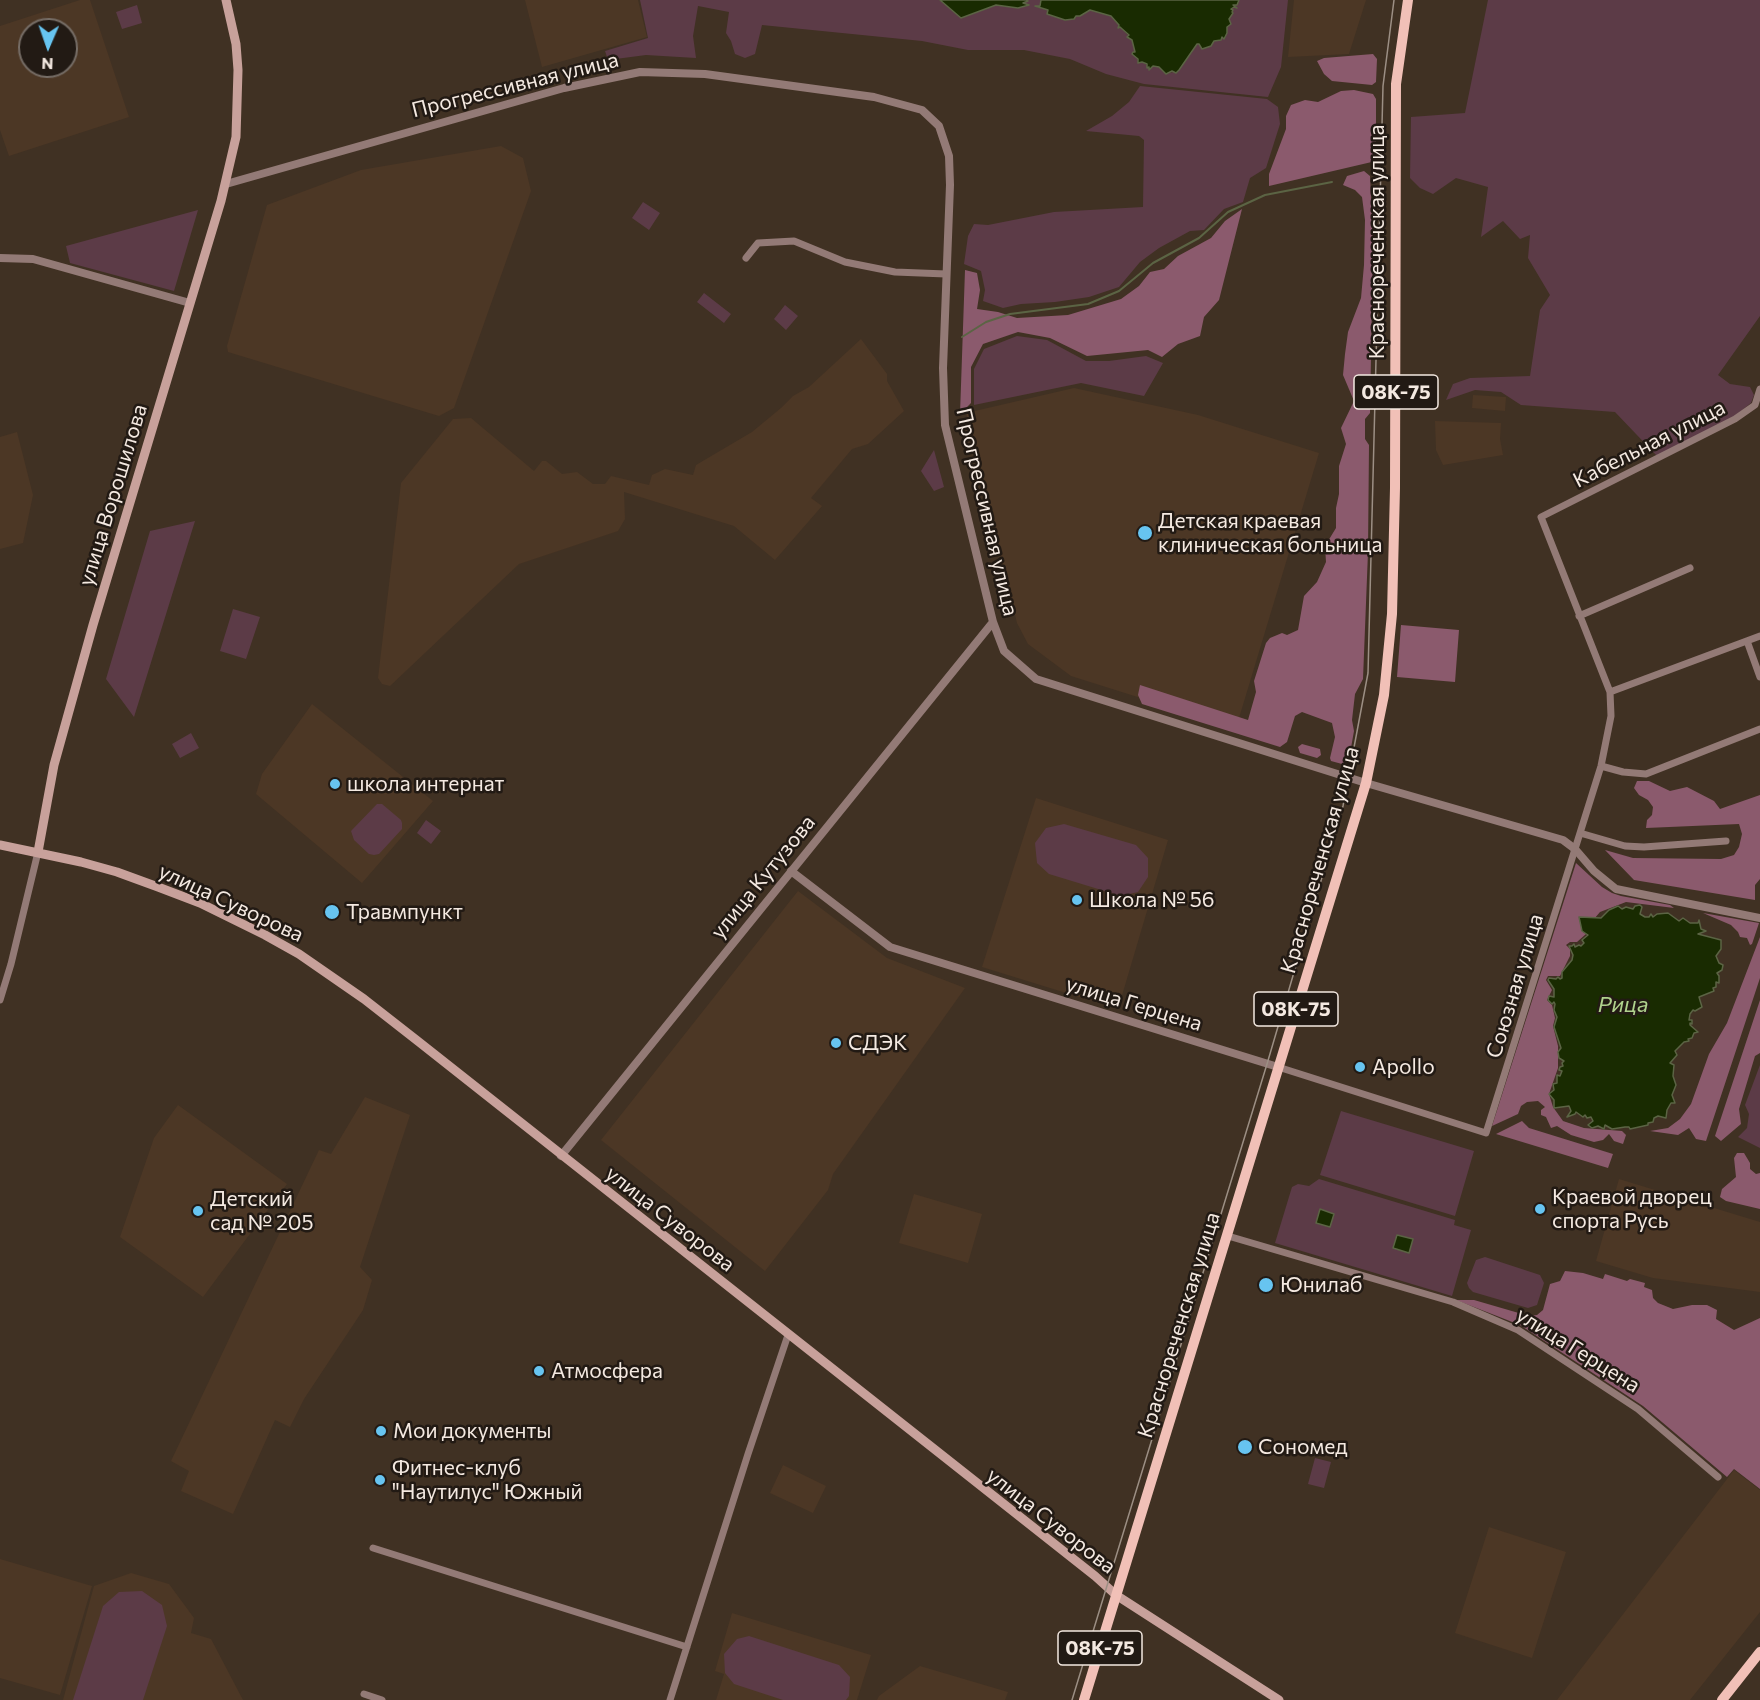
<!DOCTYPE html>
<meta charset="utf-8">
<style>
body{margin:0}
#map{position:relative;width:1760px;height:1700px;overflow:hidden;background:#403123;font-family:Commissioner,sans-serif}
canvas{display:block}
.north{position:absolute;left:18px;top:18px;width:60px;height:60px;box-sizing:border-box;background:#221a14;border:2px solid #766d66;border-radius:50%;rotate:182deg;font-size:16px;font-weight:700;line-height:24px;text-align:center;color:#f4e9e1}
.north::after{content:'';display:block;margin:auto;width:21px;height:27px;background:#67c4f0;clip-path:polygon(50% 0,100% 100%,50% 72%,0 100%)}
</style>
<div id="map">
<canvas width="1760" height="1700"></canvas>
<div class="north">N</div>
</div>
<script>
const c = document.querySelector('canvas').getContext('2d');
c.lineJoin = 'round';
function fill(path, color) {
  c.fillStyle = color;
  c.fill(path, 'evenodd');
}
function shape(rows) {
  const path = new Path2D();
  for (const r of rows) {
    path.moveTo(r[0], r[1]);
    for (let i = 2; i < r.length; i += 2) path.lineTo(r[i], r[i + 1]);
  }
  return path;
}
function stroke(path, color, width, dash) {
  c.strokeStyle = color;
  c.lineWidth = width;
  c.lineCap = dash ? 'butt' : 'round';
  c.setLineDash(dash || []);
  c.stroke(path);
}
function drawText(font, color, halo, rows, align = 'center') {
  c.font = font + ' Commissioner,sans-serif';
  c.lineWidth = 5;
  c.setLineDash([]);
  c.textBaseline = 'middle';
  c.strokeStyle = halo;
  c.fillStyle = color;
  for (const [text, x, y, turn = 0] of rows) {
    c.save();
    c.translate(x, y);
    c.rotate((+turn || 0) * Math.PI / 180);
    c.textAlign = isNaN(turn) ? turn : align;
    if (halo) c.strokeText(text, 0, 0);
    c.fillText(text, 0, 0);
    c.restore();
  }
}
const built = shape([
 [80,0,90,0,129,117,9,156,0,130,0,26],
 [30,30,66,30,66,66,30,66],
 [525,0,638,0,647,37,542,67],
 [1294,0,1366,0,1349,54,1288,57],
 [501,146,523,158,531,191,454,408,439,416,228,352,227,346,267,205,361,170],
 [861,339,887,374,887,381,904,411,868,444,852,449,811,498,822,506,775,560,734,526,624,492,625,519,618,531,519,564,390,686,382,684,378,678,401,483,453,419,471,418,534,471,542,461,546,461,562,474,577,472,593,484,605,484,611,476,649,485,652,475,665,469,693,475,696,465,752,432,781,408,793,396,809,387],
 [1074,388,1198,415,1319,453,1236,728,1071,676,1028,644,1017,623,966,413],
 [1473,395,1506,397,1505,411,1472,408],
 [1435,421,1501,423,1500,439,1503,455,1443,465,1436,450],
 [17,432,33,495,23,543,0,549,0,437],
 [312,704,433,801,362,883,256,794,262,774],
 [1036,798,1168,840,1118,1009,982,967],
 [798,891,887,958,965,988,833,1174,828,1190,765,1271,601,1140],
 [365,1097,410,1115,360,1267,372,1280,363,1310,304,1399,290,1427,275,1420,233,1514,181,1491,189,1471,171,1461,319,1150,331,1154],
 [178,1105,287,1184,203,1297,120,1237,154,1138],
 [1619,1179,1760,1222,1760,1292,1653,1278,1596,1261],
 [914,1194,982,1214,968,1263,899,1243],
 [783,1465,826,1486,813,1513,770,1493],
 [1734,1470,1760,1490,1760,1612,1690,1700,1557,1700],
 [1489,1527,1566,1552,1532,1658,1455,1633],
 [0,1559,92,1586,60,1695,0,1678],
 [131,1573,169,1584,194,1618,191,1633,211,1639,243,1700,63,1700,94,1586],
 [732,1613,871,1655,857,1700,716,1700,724,1674,715,1671],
 [920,1666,1008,1692,1005,1700,877,1700,879,1696]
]);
const green = shape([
 [640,0,940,0,961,17,996,5,1018,8,1027,6,1023,2,1026,2,1026,0,1041,0,1040,6,1037,7,1048,10,1052,16,1073,19,1076,15,1090,10,1111,16,1132,40,1135,52,1132,53,1136,56,1138,61,1141,63,1142,62,1147,65,1159,67,1166,74,1177,71,1197,44,1199,44,1202,49,1214,41,1220,40,1222,36,1225,37,1227,27,1230,24,1229,19,1231,9,1234,7,1232,5,1238,4,1239,0,1288,0,1281,67,1268,97,1144,84,1106,74,1070,59,1024,50,968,50,922,41,762,25,755,54,745,58,735,54,731,41,726,33,729,12,698,6,693,36,696,58,646,55,608,60,605,51,648,38],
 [1488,0,1760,0,1760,316,1718,375,1730,384,1750,387,1754,395,1751,403,1732,418,1657,456,1615,412,1521,405,1501,392,1475,390,1446,400,1453,384,1470,378,1530,376,1540,310,1550,295,1528,258,1530,235,1520,239,1503,221,1481,237,1488,187,1456,178,1433,194,1420,188,1410,178,1411,117,1465,113],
 [137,5,142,23,122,29,116,12],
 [1140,86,1267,99,1278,107,1280,124,1266,168,1250,178,1243,202,1224,209,1204,230,1190,231,1159,248,1140,262,1119,287,1089,297,1055,302,1021,304,1003,308,983,301,985,290,981,271,964,264,968,236,974,224,988,225,1054,212,1143,207,1144,140,1139,136,1086,131,1112,116,1129,102],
 [643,202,660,213,649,230,632,218],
 [198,210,174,291,70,263,66,246],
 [704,293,731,314,724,323,697,302],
 [785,305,798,316,786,330,774,319],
 [1017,336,1047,340,1086,361,1109,361,1146,356,1163,363,1144,396,1081,383,974,405,974,369,984,349],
 [934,450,944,487,934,491,921,471],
 [195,521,134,717,106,679,150,531],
 [233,609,260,617,246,659,220,651],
 [191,733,199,748,180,758,172,744],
 [377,804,382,804,401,820,402,823,402,829,379,854,374,855,369,854,354,840,351,831],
 [426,820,441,831,431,844,417,833],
 [1064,824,1136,845,1148,858,1148,877,1138,892,1121,896,1049,874,1037,863,1035,843,1046,828],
 [1760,1065,1760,1148,1738,1137,1747,1128,1749,1114,1745,1105],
 [1341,1111,1474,1151,1455,1216,1320,1175],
 [1319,1179,1455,1220,1454,1225,1471,1230,1452,1296,1275,1243,1292,1187,1298,1184,1309,1186],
 [1485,1257,1540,1275,1544,1283,1537,1305,1528,1308,1473,1292,1469,1288,1467,1283,1476,1260],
 [1315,1458,1331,1462,1324,1488,1308,1484],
 [142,1591,162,1605,167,1626,143,1700,73,1700,103,1606,119,1592],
 [749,1636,839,1665,850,1677,849,1696,846,1700,783,1700,734,1684,725,1673,724,1654,737,1639]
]);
const forest = shape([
 [1373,54,1377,59,1376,82,1372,85,1332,81,1324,74,1317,61,1324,58],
 [1354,90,1373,94,1376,99,1376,161,1269,186,1269,174,1286,129,1286,116,1291,105,1305,100,1318,102,1341,91],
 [1364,171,1370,176,1373,242,1370,413,1365,419,1365,439,1369,445,1368,552,1363,679,1355,694,1352,720,1354,731,1349,759,1342,764,1331,761,1330,758,1335,737,1332,723,1302,712,1295,716,1287,742,1280,747,1142,704,1138,695,1140,685,1248,720,1256,692,1254,681,1266,643,1270,638,1282,633,1287,635,1298,630,1304,596,1317,582,1326,562,1325,546,1336,528,1336,508,1339,494,1339,466,1346,444,1341,428,1354,401,1343,375,1345,354,1348,332,1361,298,1364,265,1365,220,1362,197,1355,190,1343,185,1347,176],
 [1242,209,1219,300,1204,317,1200,336,1178,344,1162,357,1148,350,1087,356,1050,338,1018,332,983,344,971,367,971,403,960,414,965,270,977,273,980,290,977,309,998,312,1017,318,1068,315,1121,299,1139,286,1150,272,1164,269,1178,256,1211,238,1225,221],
 [1401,625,1459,630,1455,682,1397,677],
 [1302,744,1320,749,1321,755,1317,758,1300,753,1298,747],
 [1637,781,1649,781,1670,791,1687,787,1714,801,1720,809,1760,795,1760,879,1755,885,1755,900,1634,880,1605,850,1633,858,1721,859,1734,855,1739,847,1742,834,1739,824,1646,828,1647,820,1652,815,1653,807,1648,800,1639,795,1634,788],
 [1576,863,1602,887,1612,893,1621,896,1670,905,1674,908,1626,902,1600,912,1594,919,1579,917,1582,931,1586,934,1577,942,1570,942,1566,945,1570,949,1570,956,1560,976,1548,976,1546,980,1552,990,1547,1000,1552,1005,1555,1018,1553,1026,1558,1046,1558,1068,1549,1094,1553,1107,1563,1121,1584,1128,1622,1131,1626,1135,1623,1144,1614,1141,1609,1134,1603,1140,1594,1142,1571,1135,1557,1126,1551,1128,1546,1117,1541,1115,1541,1110,1545,1107,1538,1101,1527,1102,1521,1106,1518,1114,1492,1126],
 [1703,913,1759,923,1752,944,1750,945,1747,938,1740,937,1738,932,1731,925],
 [1760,937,1760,978,1706,1141,1696,1139,1689,1128,1678,1135,1650,1131,1668,1128,1680,1119,1691,1104,1709,1054,1727,1023],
 [1760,1000,1760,1053,1755,1056,1739,1109,1741,1124,1721,1141,1715,1136],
 [1522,1121,1529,1128,1613,1154,1608,1168,1496,1134],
 [1737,1153,1744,1153,1750,1163,1750,1169,1756,1174,1760,1173,1760,1209,1726,1201,1720,1197,1722,1189,1736,1177,1734,1158],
 [1565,1271,1583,1273,1603,1279,1605,1274,1627,1281,1630,1279,1645,1283,1644,1287,1652,1290,1653,1298,1658,1303,1673,1309,1692,1305,1707,1305,1717,1310,1716,1319,1734,1330,1760,1318,1760,1489,1734,1469,1727,1477,1643,1406,1520,1325,1456,1300,1474,1300,1529,1316,1537,1315,1543,1310,1550,1284,1560,1281]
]);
const water = shape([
 [940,0,1026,0,1028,1,1023,3,1029,5,1018,8,996,5,961,18,940,0],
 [1041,0,1239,0,1237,5,1233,5,1237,8,1234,7,1231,9,1233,10,1232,12,1233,13,1229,19,1231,24,1227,27,1227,33,1224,39,1222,37,1221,40,1214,41,1211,46,1202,49,1199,44,1197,44,1179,70,1176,73,1172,71,1166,74,1159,67,1153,66,1149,70,1149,67,1147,68,1147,64,1142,62,1138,63,1138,59,1132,54,1133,52,1135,52,1132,40,1127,37,1129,35,1120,27,1118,28,1119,25,1111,16,1090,10,1080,16,1076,16,1074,19,1065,20,1047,14,1048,10,1035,6,1040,6,1041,0],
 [1640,905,1642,907,1640,914,1645,917,1649,917,1651,914,1653,917,1657,914,1668,913,1679,921,1683,918,1690,923,1698,923,1699,920,1701,929,1706,931,1698,934,1721,940,1721,949,1716,956,1719,963,1723,965,1722,970,1717,973,1719,976,1719,983,1716,982,1716,987,1713,988,1714,991,1699,997,1702,1007,1695,1011,1693,1010,1690,1014,1689,1020,1692,1020,1692,1024,1690,1023,1690,1025,1698,1032,1694,1033,1692,1038,1688,1039,1689,1041,1684,1042,1675,1051,1677,1055,1670,1063,1674,1065,1673,1076,1676,1085,1672,1095,1675,1103,1671,1103,1667,1110,1666,1118,1658,1116,1654,1118,1653,1122,1648,1123,1648,1125,1630,1129,1629,1127,1625,1127,1612,1129,1605,1125,1604,1129,1598,1126,1592,1128,1588,1125,1593,1121,1591,1117,1587,1118,1585,1115,1583,1117,1576,1112,1575,1114,1567,1117,1571,1111,1569,1106,1554,1108,1554,1100,1549,1094,1554,1090,1553,1084,1557,1083,1557,1075,1560,1076,1562,1071,1559,1070,1560,1067,1563,1066,1562,1063,1564,1061,1559,1058,1558,1052,1561,1048,1554,1027,1557,1017,1554,1010,1555,1004,1554,1002,1552,1004,1548,1000,1549,996,1554,997,1554,989,1548,980,1549,978,1556,979,1558,977,1560,979,1562,978,1562,972,1572,960,1573,955,1569,946,1572,946,1574,944,1575,947,1579,945,1581,946,1584,943,1582,940,1588,935,1582,931,1579,917,1601,918,1609,910,1618,906,1622,909,1626,907,1633,909,1635,906,1640,905],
 [1320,1209,1334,1214,1330,1227,1316,1223,1320,1209],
 [1397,1235,1413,1239,1409,1253,1393,1248,1397,1235]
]);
const stream = shape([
 [962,337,986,322,1010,314,1088,304,1119,291,1153,263,1199,238,1228,212,1265,195,1332,182]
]);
const minor = shape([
 [746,258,758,243,794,241,845,262,895,272,946,274],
 [1579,616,1690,568],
 [1747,641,1760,677],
 [1610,692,1760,636],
 [1601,766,1623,772,1646,774,1760,729],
 [1580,833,1625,846,1644,847,1726,841],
 [0,1000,11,964,38,852],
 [1278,1067,1486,1133,1601,766,1611,716,1610,692,1541,517,1735,419,1755,405,1760,389],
 [1228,1236,1453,1302,1518,1330,1638,1409,1718,1477],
 [373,1548,687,1647],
 [364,1694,382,1700],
 [670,1700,748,1454,788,1335]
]);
const tertiary = shape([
 [226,184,564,88,640,72,705,74,874,97,922,110,939,126,949,156,950,185,943,368,945,425,993,622,1004,651,1036,679,1366,783,1563,840,1575,849,1594,871,1616,889,1760,918],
 [0,258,33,259,190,303],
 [791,871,890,947,1278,1067],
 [561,1156,993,622]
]);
const secondary = shape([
 [0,845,81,862,117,872,158,887,200,903,265,935,299,954,364,999,419,1042,1095,1576,1116,1595,1279,1700],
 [38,852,54,765,93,625,221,201,236,137,238,70,236,44,226,0]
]);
const primary = shape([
 [1084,1700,1366,783,1384,695,1392,614,1395,488,1396,84,1408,0],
 [1722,1700,1760,1652]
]);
const tram = shape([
 [1072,1700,1267,1064,1343,806,1368,673,1383,86,1394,0]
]);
const markers = [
 [1145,533,8,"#67c4f0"],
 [335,784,6,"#67c4f0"],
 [1077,900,6,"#67c4f0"],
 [332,912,8,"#67c4f0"],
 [836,1043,6,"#67c4f0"],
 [1360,1067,6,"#67c4f0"],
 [1540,1209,6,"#67c4f0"],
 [198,1211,6,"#67c4f0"],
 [1266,1285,8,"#67c4f0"],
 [539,1371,6,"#67c4f0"],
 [381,1431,6,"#67c4f0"],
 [1245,1447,8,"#67c4f0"],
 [380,1480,6,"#67c4f0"]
];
const shields = [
 [1396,392,84],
 [1296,1009,84],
 [1100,1648,84]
];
const shieldNames = [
 ["08К-75",1396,392],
 ["08К-75",1296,1009],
 ["08К-75",1100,1648]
];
const streetNames = [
 ["Прогрессивная улица",515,85,-14],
 ["Краснореченская улица",1377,242,-90],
 ["Кабельная улица",1649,444,-27],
 ["улица Ворошилова",113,495,-73],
 ["Прогрессивная улица",987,512,77],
 ["Краснореченская улица",1320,860,-74],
 ["улица Кутузова",763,877,-51],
 ["улица Суворова",231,903,25],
 ["Союзная улица",1515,986,-73],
 ["улица Герцена",1134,1004,17],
 ["улица Суворова",670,1219,38],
 ["Краснореченская улица",1179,1325,-73],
 ["улица Герцена",1578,1350,32],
 ["улица Суворова",1051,1521,38]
];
const poiNames = [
 ["Детская краевая",1158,521],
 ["клиническая больница",1158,545],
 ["школа интернат",347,784],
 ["Школа № 56",1089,900],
 ["Травмпункт",346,912],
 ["СДЭК",848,1043],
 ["Apollo",1372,1067],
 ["Краевой дворец",1552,1197],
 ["спорта Русь",1552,1221],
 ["Детский",210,1199],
 ["сад № 205",210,1223],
 ["Юнилаб",1280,1285],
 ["Атмосфера",551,1371],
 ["Мои документы",393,1431],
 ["Сономед",1258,1447],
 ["Фитнес-клуб",392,1468],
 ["\"Наутилус\" Южный",392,1492]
];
const waterNames = [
 ["Рица",1623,1005]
];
fill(built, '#4c3725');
fill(green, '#5c3b47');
fill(forest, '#8b5a6d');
fill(water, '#192b01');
stroke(water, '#5b6444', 1.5);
stroke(stream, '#5b6444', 2);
stroke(minor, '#937a76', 7);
stroke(tertiary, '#937a76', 8);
stroke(secondary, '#c8a19b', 9);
stroke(primary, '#f1c0b7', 10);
stroke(tram, '#9c8f84', 1.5);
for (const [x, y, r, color] of markers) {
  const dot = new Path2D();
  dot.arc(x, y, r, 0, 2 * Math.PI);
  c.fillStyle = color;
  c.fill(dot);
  stroke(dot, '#221a14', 2);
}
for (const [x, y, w] of shields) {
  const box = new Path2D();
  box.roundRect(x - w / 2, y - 17, w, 34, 4.5);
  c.fillStyle = '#221a14';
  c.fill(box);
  stroke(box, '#f4e9e1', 1.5);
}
drawText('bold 20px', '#f4e9e1', null, shieldNames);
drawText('21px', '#f4e9e1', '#221a14', streetNames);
drawText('21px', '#f4e9e1', '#221a14', poiNames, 'left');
drawText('italic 22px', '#b0d28d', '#221a14', waterNames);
</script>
